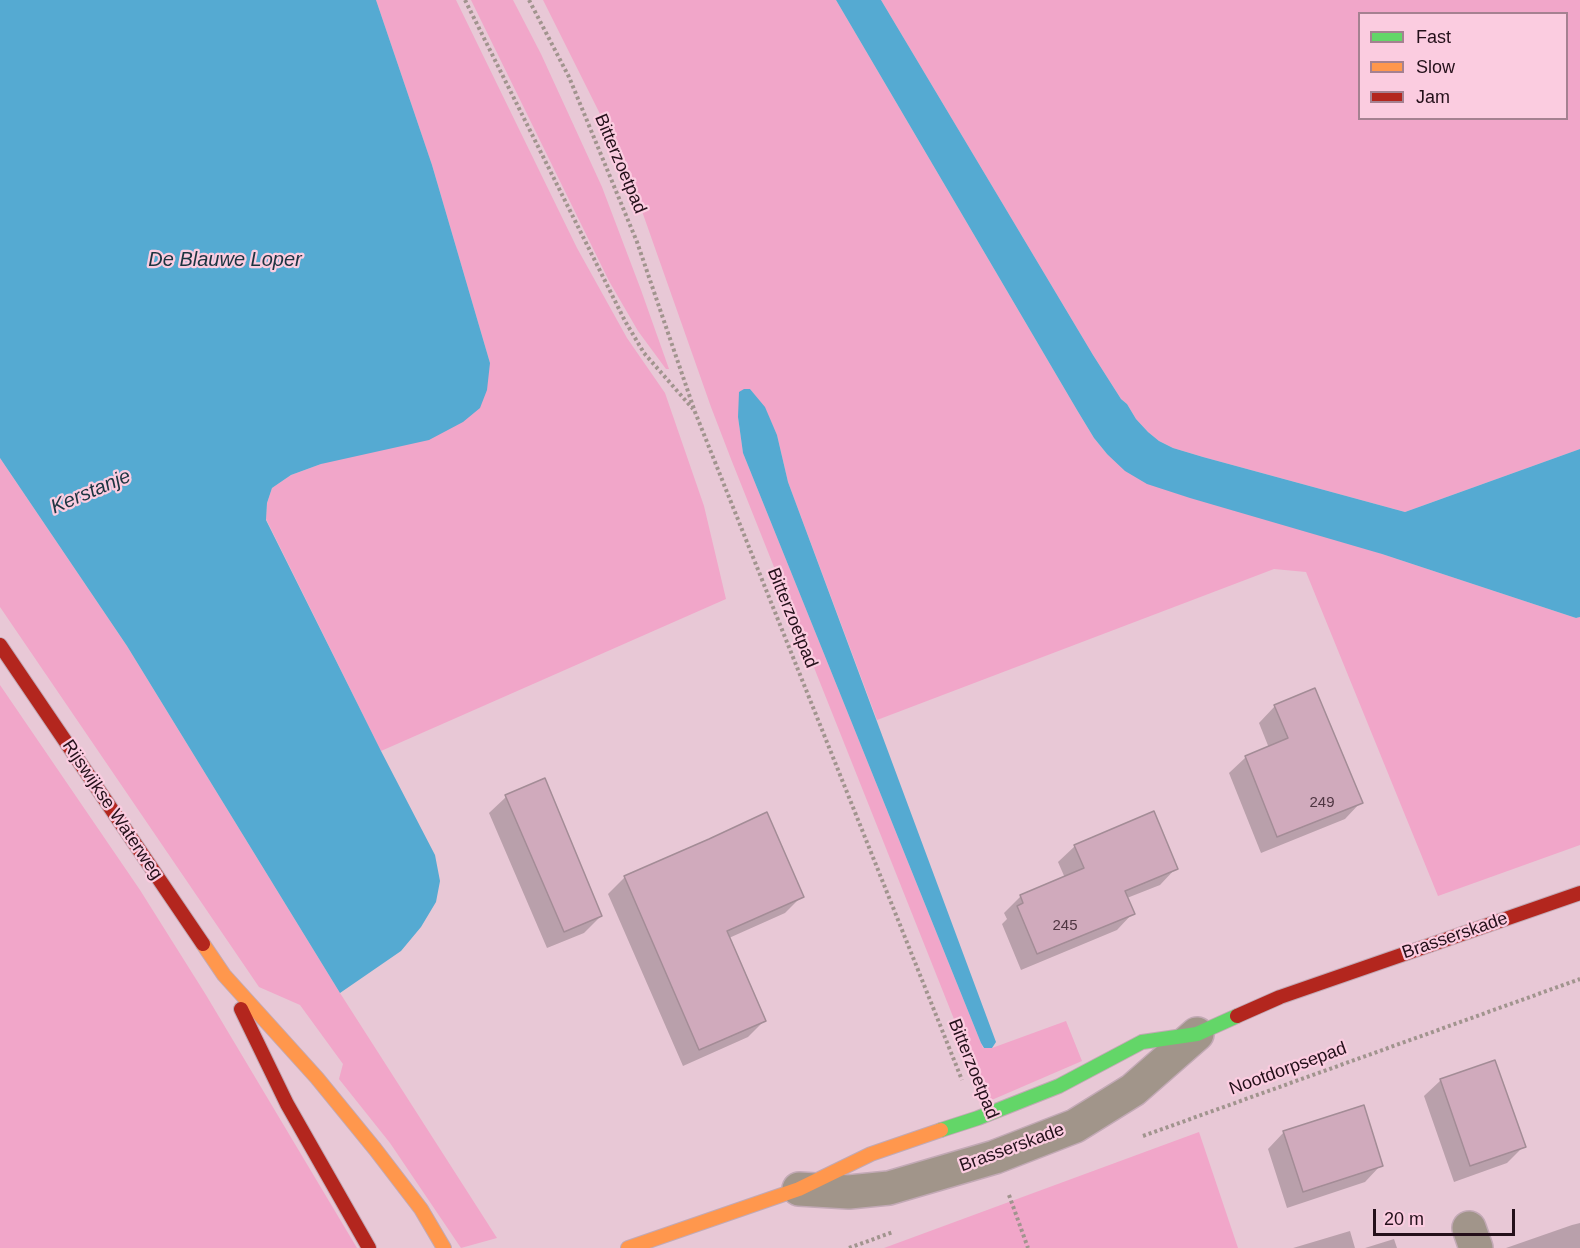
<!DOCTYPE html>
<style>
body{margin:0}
#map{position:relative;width:1580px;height:1248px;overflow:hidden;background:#e8c8d6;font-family:Arial,sans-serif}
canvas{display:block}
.legend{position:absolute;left:1358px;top:12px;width:210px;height:108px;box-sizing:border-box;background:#fbcce0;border:2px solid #a58191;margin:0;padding:8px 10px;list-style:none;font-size:18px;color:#24101a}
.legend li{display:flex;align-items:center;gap:12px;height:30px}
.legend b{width:30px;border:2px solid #a58191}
.scale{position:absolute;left:1373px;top:1209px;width:142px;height:27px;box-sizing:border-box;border:3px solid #24101a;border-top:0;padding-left:8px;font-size:18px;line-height:21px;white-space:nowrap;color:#24101a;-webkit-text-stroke:4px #fbcce0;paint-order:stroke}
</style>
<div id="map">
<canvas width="1580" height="1248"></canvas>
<ul class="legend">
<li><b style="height:8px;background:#63d668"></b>Fast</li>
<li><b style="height:8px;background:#ff974d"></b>Slow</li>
<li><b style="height:8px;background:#b3261e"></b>Jam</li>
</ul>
<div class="scale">20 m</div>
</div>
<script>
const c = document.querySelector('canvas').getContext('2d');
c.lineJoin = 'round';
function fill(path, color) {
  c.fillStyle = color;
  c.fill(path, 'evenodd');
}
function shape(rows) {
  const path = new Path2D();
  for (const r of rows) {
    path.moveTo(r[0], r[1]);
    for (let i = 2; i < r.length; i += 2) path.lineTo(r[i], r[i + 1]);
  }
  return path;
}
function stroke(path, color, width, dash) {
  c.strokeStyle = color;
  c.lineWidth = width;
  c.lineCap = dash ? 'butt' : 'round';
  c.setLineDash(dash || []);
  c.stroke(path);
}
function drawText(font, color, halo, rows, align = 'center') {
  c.font = font + ' Arial,sans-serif';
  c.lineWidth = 4.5;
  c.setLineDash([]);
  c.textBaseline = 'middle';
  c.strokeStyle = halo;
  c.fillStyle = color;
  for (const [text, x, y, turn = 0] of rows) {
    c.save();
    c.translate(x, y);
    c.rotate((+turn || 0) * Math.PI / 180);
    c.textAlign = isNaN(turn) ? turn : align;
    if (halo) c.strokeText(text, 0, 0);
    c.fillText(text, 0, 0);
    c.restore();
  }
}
const green = shape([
 [376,0,456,0,577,248,627,338,665,393,704,506,726,599,381,751,266,519,267,503,272,488,291,475,321,464,490,363,432,165],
 [471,0,513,0,541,54,602,187,641,290,669,369,666,369,638,331,609,281],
 [543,0,836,0,1077,410,1094,438,1107,454,1382,554,1576,618,1580,617,1580,845,1438,896,1306,572,1274,569,877,720,788,482,777,435,764,407,750,389,738,417,743,453,983,1048,992,1048,1066,1021,1082,1061,987,1102,731,459,711,407,643,214,612,138],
 [881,0,1580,0,1580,449,1405,512,1203,457,1173,448,1159,441,1148,432,1136,419,1127,404,1121,399,1093,355],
 [1360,14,1566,14,1566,118,1360,118],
 [0,458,127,646,340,993,497,1238,461,1248,390,1143,339,1079,343,1064,300,1005,259,987,0,607],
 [0,685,140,890,206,995,357,1248,0,1248],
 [1199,1132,1238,1248,884,1248]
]);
const water = shape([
 [0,0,376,0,432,165,490,363,487,390,480,408,463,422,429,440,321,464,291,475,272,488,267,503,266,520,381,751,435,855,440,881,436,902,421,927,401,951,340,993,127,646,0,458],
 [836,0,881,0,1093,355,1121,399,1127,404,1136,419,1148,432,1159,441,1173,448,1203,457,1405,512,1580,449,1580,617,1576,618,1382,554,1190,498,1147,484,1125,471,1107,454,1094,438,1077,410],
 [744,389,750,389,765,407,777,435,788,482,996,1042,992,1048,984,1048,981,1043,743,453,738,417,739,392]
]);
const shadow = shape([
 [1275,706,1361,802,1345,819,1261,853,1229,773,1246,757,1269,748,1259,723],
 [506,797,601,916,584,933,547,948,489,813],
 [710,841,802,896,785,913,729,938,764,1021,748,1037,683,1066,608,894,625,877],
 [1075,846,1176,868,1160,885,1127,898,1133,913,1117,930,1021,970,1002,924,1007,919,1004,913,1021,896,1065,878,1058,862],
 [1441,1080,1524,1146,1507,1163,1454,1182,1424,1096],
 [1284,1132,1381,1165,1365,1182,1287,1208,1268,1149],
 [1580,1223,1580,1248,1506,1248,1572,1225],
 [1350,1231,1355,1248,1293,1248],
 [1394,1239,1397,1248,1365,1248]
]);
const building = shape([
 [1315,688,1363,803,1277,837,1245,756,1288,738,1274,705,1315,688],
 [545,778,602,916,564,932,505,795,545,778],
 [1154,811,1178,869,1125,891,1135,914,1037,954,1017,906,1023,903,1020,895,1084,868,1074,845,1154,811],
 [767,812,804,897,727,931,766,1021,699,1050,624,876,709,839,767,812],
 [1495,1060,1526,1147,1470,1166,1440,1079,1495,1060],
 [1364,1105,1383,1166,1303,1192,1283,1131,1364,1105]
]);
const path = shape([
 [465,0,625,321,644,353,693,409],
 [529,0,569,77,637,242,695,412,962,1080],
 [1143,1136,1580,979],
 [1009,1195,1028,1248],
 [849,1248,893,1232]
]);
const street = shape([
 [799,1189,849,1192,889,1188,995,1157,1075,1126,1133,1090,1197,1034],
 [1469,1228,1476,1248]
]);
const fast = shape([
 [941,1130,978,1118,1059,1086,1142,1042,1197,1034,1237,1016]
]);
const slow = shape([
 [203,944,224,975,317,1078,375,1149,421,1209,444,1248],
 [628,1248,799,1189,871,1154,941,1130]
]);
const jam = shape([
 [0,645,203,944],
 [241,1009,287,1104,369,1248],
 [1237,1016,1280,997,1580,893]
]);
const numberNames = [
 ["249",1322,803],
 ["245",1065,926]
];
const streetNames = [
 ["Bitterzoetpad",620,164,67],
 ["Bitterzoetpad",792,618,68],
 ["Rijswijkse Waterweg",112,810,56],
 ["Brasserskade",1455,936,-19],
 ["Bitterzoetpad",973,1069,68],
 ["Nootdorpsepad",1288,1069,-20],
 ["Brasserskade",1012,1148,-20]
];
const waterNames = [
 ["De Blauwe Loper",225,260],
 ["Kerstanje",91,492,-23]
];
fill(green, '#f1a6c9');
fill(water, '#55aad2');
fill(shadow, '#0003');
fill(building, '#d0aabc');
stroke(building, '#a38c96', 1.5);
stroke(street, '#c2a9b5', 36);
stroke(fast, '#c2a9b5', 16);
stroke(slow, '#c2a9b5', 16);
stroke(jam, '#c2a9b5', 16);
stroke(path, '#a1948e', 4, [3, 3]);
stroke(street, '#a1958a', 33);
stroke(fast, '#63d668', 14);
stroke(slow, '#ff974d', 14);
stroke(jam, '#b3261e', 14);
drawText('15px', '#4f3642', null, numberNames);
drawText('18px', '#24101a', '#fbcce0', streetNames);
drawText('italic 20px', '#1b3440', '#fbcce0', waterNames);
</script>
